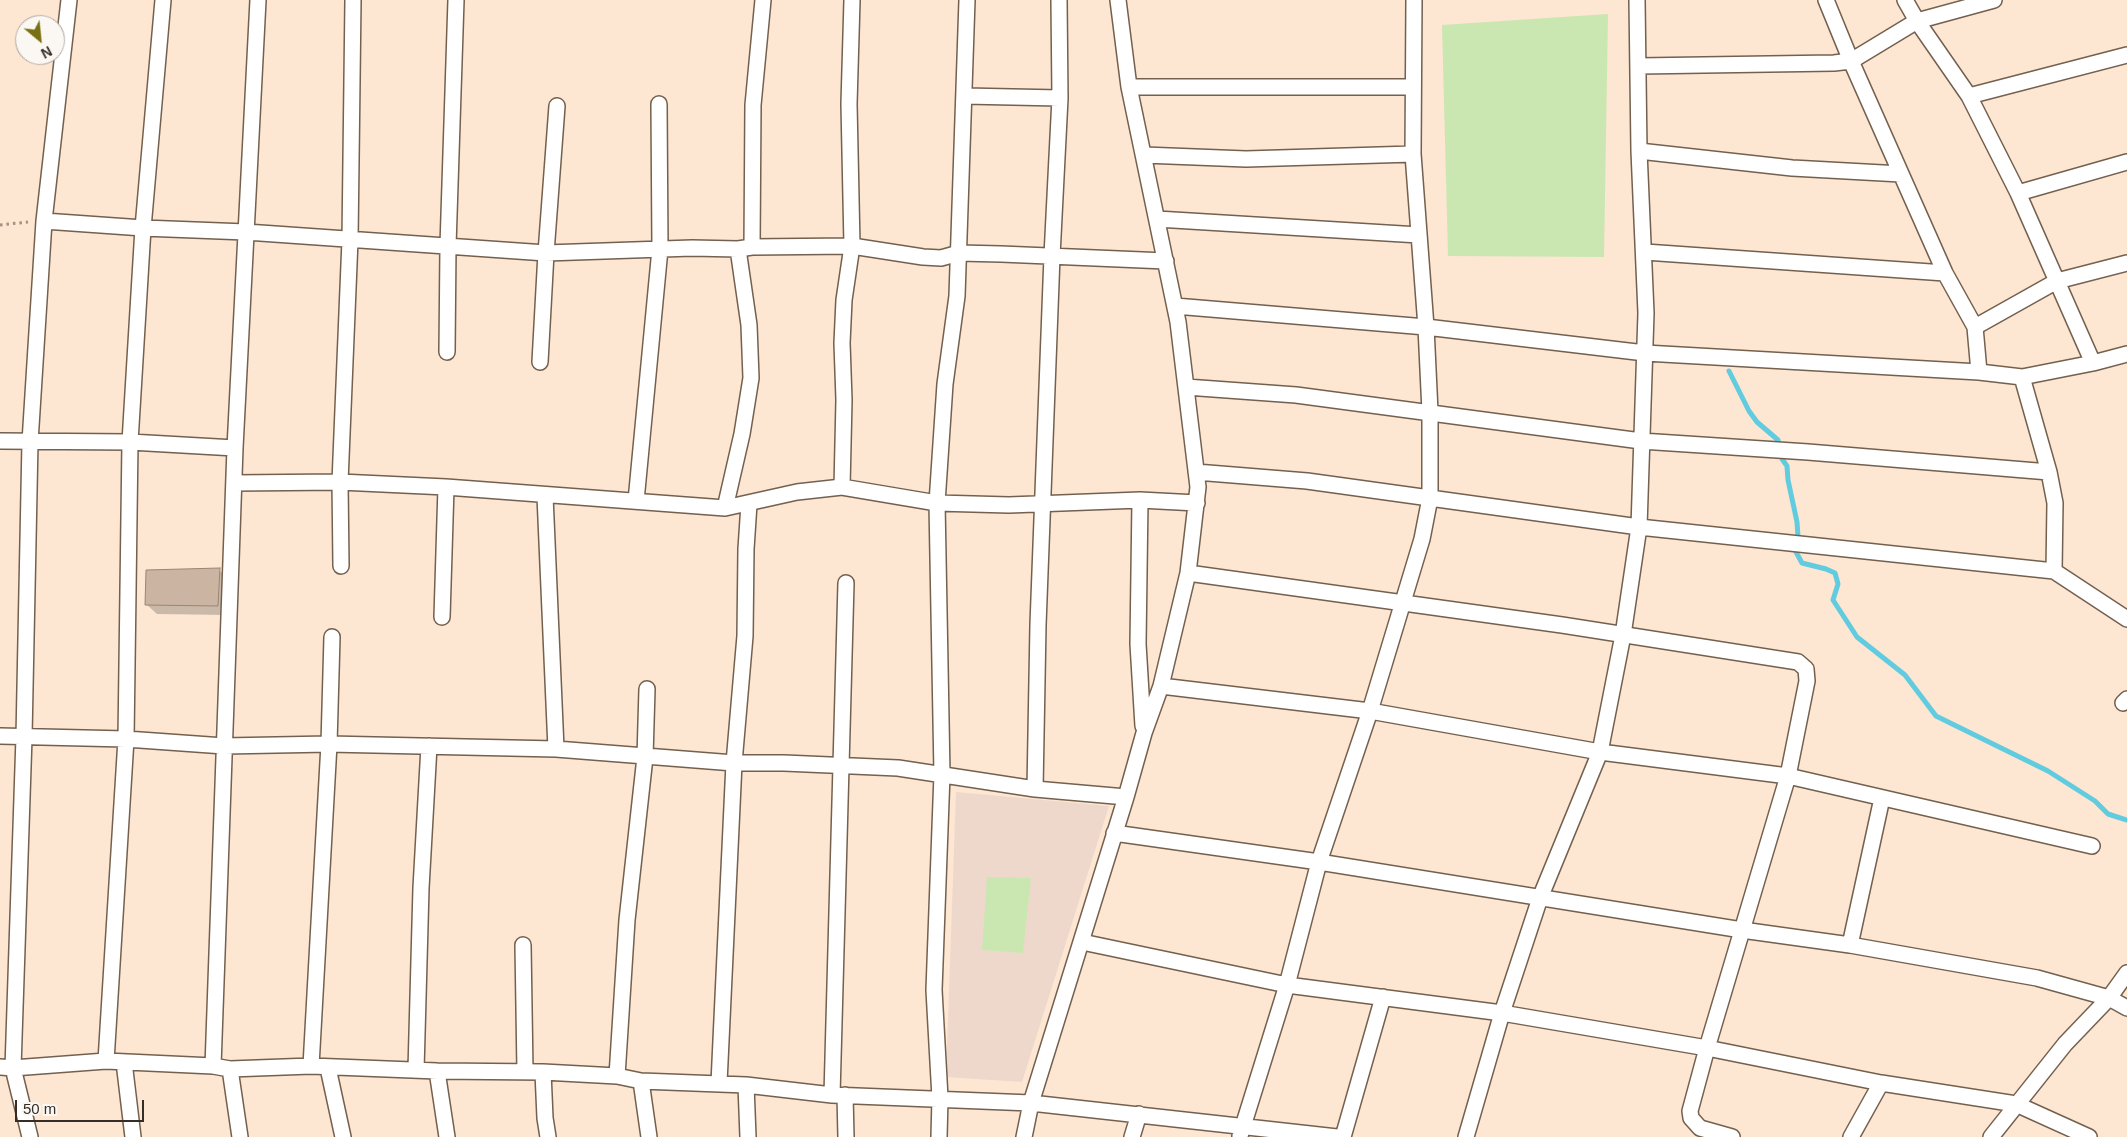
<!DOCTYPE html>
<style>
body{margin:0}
#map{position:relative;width:2127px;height:1137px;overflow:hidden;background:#fde6d2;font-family:Arial,sans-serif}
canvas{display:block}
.north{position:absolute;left:15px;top:15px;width:50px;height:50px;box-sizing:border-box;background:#fbf7f3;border:1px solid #aca6a1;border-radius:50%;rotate:152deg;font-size:14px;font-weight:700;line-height:20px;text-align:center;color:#362d26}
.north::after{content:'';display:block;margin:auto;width:18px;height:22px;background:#787011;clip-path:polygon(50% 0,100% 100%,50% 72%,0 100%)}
.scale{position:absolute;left:15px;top:1100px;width:129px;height:22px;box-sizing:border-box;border:2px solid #362d26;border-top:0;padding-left:6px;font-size:15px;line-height:18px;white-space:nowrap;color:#362d26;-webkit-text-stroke:4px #fbf7f3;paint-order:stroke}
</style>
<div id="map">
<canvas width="2127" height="1137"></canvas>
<div class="north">N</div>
<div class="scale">50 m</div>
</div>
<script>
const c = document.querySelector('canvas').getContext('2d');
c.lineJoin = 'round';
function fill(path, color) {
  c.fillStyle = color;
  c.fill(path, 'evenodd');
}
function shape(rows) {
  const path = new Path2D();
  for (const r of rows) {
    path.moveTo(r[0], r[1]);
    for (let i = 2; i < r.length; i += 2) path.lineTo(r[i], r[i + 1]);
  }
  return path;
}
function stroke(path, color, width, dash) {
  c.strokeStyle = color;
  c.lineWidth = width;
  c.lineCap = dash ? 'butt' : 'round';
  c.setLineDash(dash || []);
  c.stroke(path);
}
const education = shape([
 [956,792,1109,806,1022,1082,946,1077]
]);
const green = shape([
 [1608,14,1604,257,1448,256,1442,25],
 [987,877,1031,878,1023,953,982,950]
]);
const shadow = shape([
 [219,570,230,580,228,615,157,614,146,604]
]);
const stream = shape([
 [1729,371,1749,411,1757,422,1778,440,1782,459,1787,466,1788,480,1797,522,1798,537,1796,552,1802,563,1826,569,1835,573,1838,584,1833,600,1857,637,1905,675,1936,716,2048,771,2095,801,2108,814,2127,820]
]);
const building = shape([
 [220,568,218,606,145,605,146,570,220,568]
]);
const path = shape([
 [0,225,28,222]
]);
const minor = shape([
 [1826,0,1851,61,1945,273,1975,327,1979,372],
 [1905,0,1917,21,1969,96,2018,193,2093,363],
 [1639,66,1834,63,1851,61,1917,21,1994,0],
 [1129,87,1412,87],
 [965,96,1060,98],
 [1969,96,2127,55],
 [1639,151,1792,168,1901,174],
 [1144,155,1246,159,1413,154],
 [2018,193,2127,162],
 [1157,219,1419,235],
 [44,221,143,228,246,232,546,253,692,248,738,249,752,247,852,246,923,257,941,258,959,253,1001,254,1166,261],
 [752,247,753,105,763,0],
 [1645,252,1945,273],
 [1175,306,1426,327,1645,353,1979,372,2022,377,2093,363,2127,354],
 [1975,327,2057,281,2127,263],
 [447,352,448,246,456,0],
 [540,362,546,253,557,106],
 [2022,377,2049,472,2055,503,2054,571,2127,619],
 [1186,387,1296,395,1641,441,1808,452,2049,472],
 [0,441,130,442,235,448],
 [1196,472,1307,481,1639,527,2054,571],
 [234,483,340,482,446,487,725,508,797,492,842,487,937,503,1009,505,1140,500,1197,503],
 [842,487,844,400,842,343,844,300,852,246,849,104,852,0],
 [545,496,556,749],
 [1140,500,1138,644,1143,726],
 [636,501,660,249,659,104],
 [725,508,742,434,751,378,749,325,738,249],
 [341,566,340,482,350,240,353,0],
 [1188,573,1562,625,1798,662,1806,669,1807,681,1788,776,1707,1048,1690,1111,1691,1118,1700,1128,1732,1137],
 [442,617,446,487],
 [1161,686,1370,711,1600,752,1788,776,2092,846],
 [2123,703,2127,699],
 [0,736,126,739,224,746,329,744,556,749,734,763,784,763,898,768,1035,789,1126,797],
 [1035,789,1038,625,1052,256,1060,98,1059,0],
 [1114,833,1319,862,1742,930,1850,945,2037,978,2109,998,2127,1008],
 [1082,942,1287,985,1502,1013,1707,1048,1881,1083,2016,1104,2089,1137],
 [523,945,525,1072],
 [1850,945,1882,798],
 [106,1061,126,739,130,442,143,228,163,0],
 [124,1062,133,1137],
 [213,1066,235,448,258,0],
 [311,1066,329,744,332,637],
 [0,1067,13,1068,106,1061,213,1066,230,1069,311,1066,437,1071,543,1072,617,1076,641,1081,746,1085,832,1095,1031,1103,1337,1137],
 [328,1068,343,1137],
 [230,1069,240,1137],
 [416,1070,421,888,429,746],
 [437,1071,447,1137],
 [543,1072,545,1118,548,1137],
 [617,1076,627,920,645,757,647,689],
 [641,1081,649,1137],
 [719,1083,734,763,745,636,746,549,749,504],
 [746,1085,748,1137],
 [832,1095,846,583],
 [845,1095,846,1137],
 [1240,1136,1287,985,1319,862,1370,711,1422,539,1430,498,1430,412,1426,327,1413,154,1414,0],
 [30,1137,13,1068,24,737,30,442,44,221,69,0],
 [939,1137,940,1098,934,990,942,774,937,503,945,384,957,296,967,0],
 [1024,1137,1031,1103,1126,797,1144,733,1161,686,1188,573,1198,487,1178,322,1129,87,1118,0],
 [1132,1137,1139,1114],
 [1343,1137,1383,997],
 [1466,1137,1502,1013,1540,898,1600,752,1623,635,1639,527,1646,313,1639,151,1637,0],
 [1851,1137,1881,1083],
 [1991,1137,2065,1044,2109,998,2127,973]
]);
fill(education, '#eed8cc');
fill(green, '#cae7b1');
fill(shadow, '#0003');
stroke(stream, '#61ccdf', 5);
fill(building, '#cbb5a2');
stroke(building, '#9a8573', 1);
stroke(minor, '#73604e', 18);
stroke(path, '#a29183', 3, [2.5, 4]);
stroke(minor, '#fff', 15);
</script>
